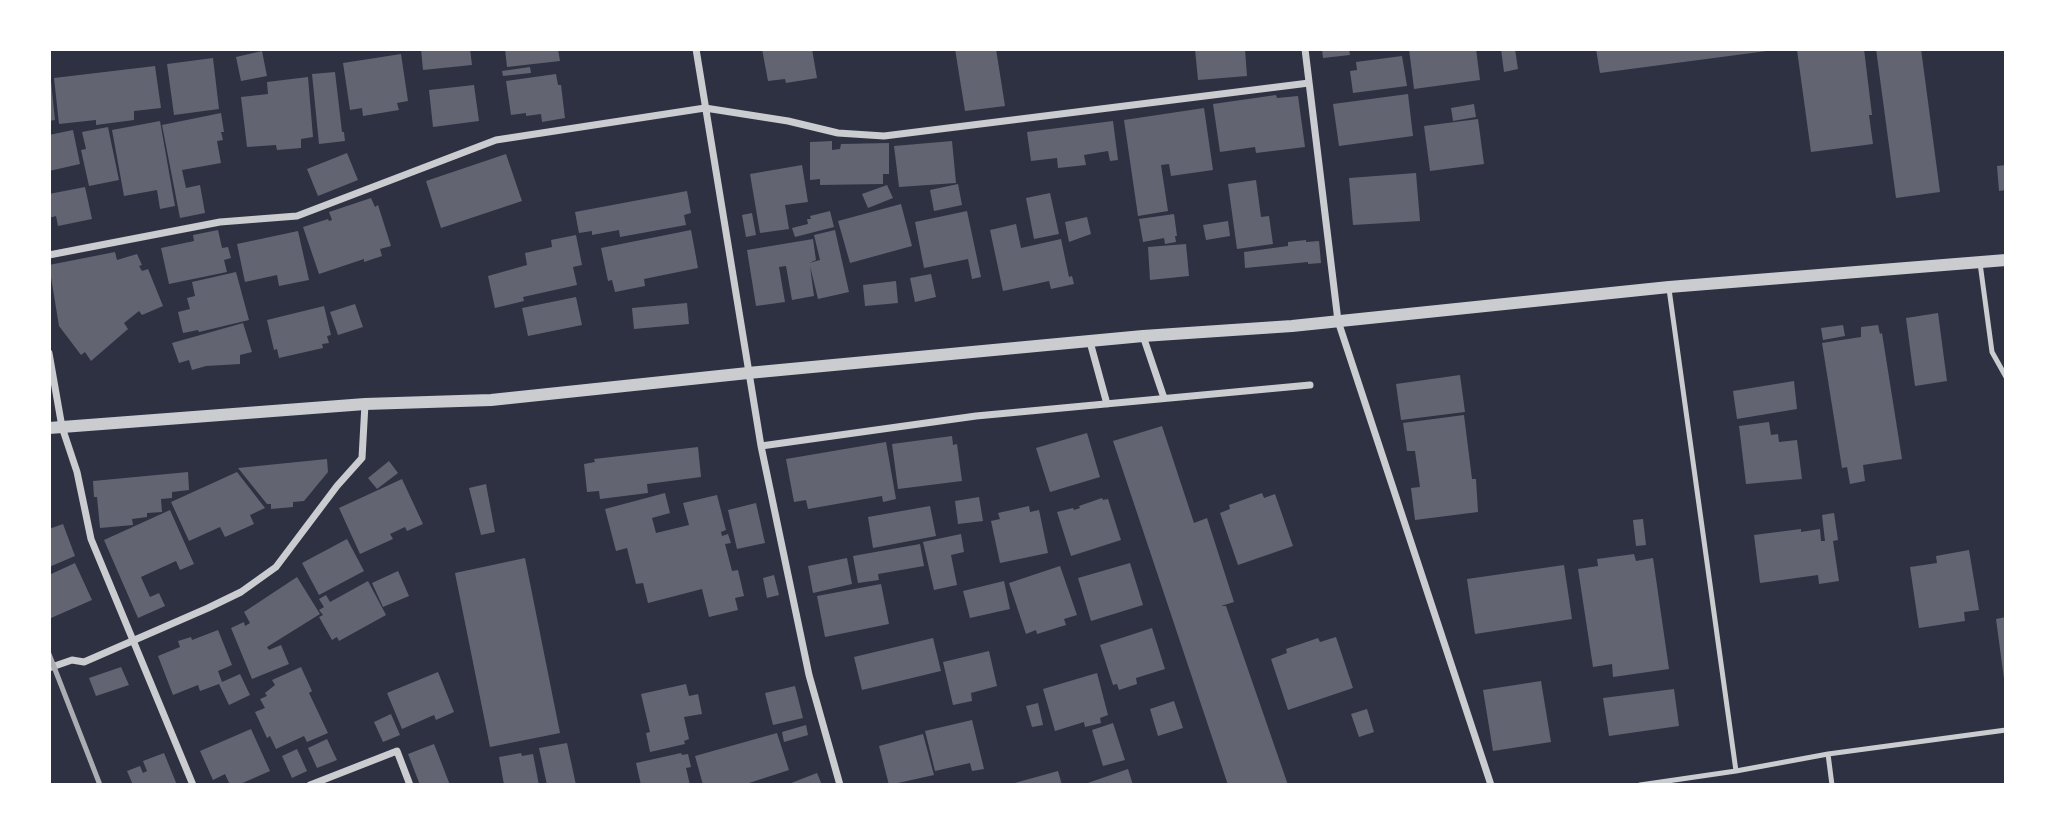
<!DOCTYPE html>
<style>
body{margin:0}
#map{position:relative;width:2055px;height:834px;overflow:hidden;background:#2d3142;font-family:Figtree,sans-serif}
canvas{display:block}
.frame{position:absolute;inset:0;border:51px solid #fff;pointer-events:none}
</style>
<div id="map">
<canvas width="2055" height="834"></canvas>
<div class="frame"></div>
</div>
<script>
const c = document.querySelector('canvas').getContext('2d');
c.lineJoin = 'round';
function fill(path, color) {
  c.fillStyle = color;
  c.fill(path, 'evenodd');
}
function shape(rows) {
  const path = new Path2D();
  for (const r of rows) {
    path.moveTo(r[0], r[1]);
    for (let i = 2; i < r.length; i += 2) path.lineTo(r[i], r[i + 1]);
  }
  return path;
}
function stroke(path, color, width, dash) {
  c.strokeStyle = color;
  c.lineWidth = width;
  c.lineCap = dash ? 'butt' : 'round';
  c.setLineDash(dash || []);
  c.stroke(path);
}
const building = shape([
 [421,49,470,49,472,65,423,70],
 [505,49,558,49,560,61,507,67],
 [762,49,812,49,817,78,786,83,785,79,768,81],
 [955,49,996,49,1005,106,965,111],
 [1195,49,1245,49,1247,76,1198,80],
 [1322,49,1349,49,1350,55,1323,58],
 [1409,49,1476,49,1480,80,1414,89],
 [1501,49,1515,49,1518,69,1504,72],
 [1596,49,1767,49,1767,51,1600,73],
 [1806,49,1864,49,1872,115,1869,115,1873,144,1811,152,1797,50],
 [1876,49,1921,49,1940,192,1896,198],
 [262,51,267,76,241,81,236,57],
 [401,54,408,101,397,103,399,110,363,116,362,108,350,110,343,63],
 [1402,56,1407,86,1353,93,1350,71,1357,70,1356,62],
 [213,58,219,109,174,115,167,64],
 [155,66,161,108,134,111,134,120,96,125,96,120,59,124,54,78],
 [530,67,531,73,503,76,502,71],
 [335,72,342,132,344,132,345,141,319,144,312,74],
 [556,74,558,85,561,85,565,118,542,122,541,114,526,116,526,113,511,115,506,81],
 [308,77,313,137,301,139,301,148,277,150,276,145,247,147,241,97,268,94,267,82],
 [49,81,51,81,55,120,49,121],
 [474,85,479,121,433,127,429,90],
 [1408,94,1413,136,1339,146,1333,104],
 [1276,95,1277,98,1298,96,1305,147,1256,153,1255,147,1220,152,1213,104],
 [1474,104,1476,117,1453,121,1451,108],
 [1204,108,1213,170,1171,176,1169,164,1161,165,1168,211,1138,216,1124,120],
 [221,113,224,132,221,132,223,140,217,141,221,163,182,170,186,188,200,185,205,213,180,218,162,125],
 [1478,119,1484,164,1430,171,1424,126],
 [160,121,175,206,160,209,157,190,124,196,112,130],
 [1113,121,1118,160,1110,161,1108,151,1084,155,1086,165,1058,168,1057,158,1031,161,1027,132],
 [108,127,119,180,89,186,81,150,86,149,82,132],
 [73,130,80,164,49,171,49,135],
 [832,141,832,150,840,149,841,144,889,143,889,174,883,174,883,184,820,185,820,179,810,180,810,142],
 [952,141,956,183,899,187,894,146],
 [347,153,358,180,318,196,307,169],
 [506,154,522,201,441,228,426,181],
 [802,165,808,202,785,205,789,229,760,233,750,174],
 [2006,165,2006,190,1999,191,1997,166],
 [1416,173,1420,221,1353,225,1349,178],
 [1256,180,1261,217,1269,216,1273,244,1237,249,1228,184],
 [958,184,962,205,934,211,930,190],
 [887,185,893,198,868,208,862,194],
 [85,187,92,219,58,226,56,216,49,218,49,194],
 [687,191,691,213,684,215,686,225,620,237,619,230,592,235,592,231,579,233,575,212],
 [1050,193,1059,234,1034,239,1026,198],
 [371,198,375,207,378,205,391,246,380,249,382,256,364,262,364,259,319,274,303,227,328,219,329,221,332,220,329,212],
 [901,204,912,246,850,263,838,221],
 [830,211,834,227,795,237,792,228,808,224,807,219,811,219,810,216],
 [967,211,981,277,972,279,968,259,924,268,915,222],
 [752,213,756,235,746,237,742,215],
 [1174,214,1177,236,1175,236,1176,242,1165,244,1164,238,1143,242,1139,219],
 [1087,217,1091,234,1069,242,1065,222],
 [1228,221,1230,236,1206,240,1203,225],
 [1016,224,1021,248,1061,239,1069,277,1072,276,1074,284,1051,289,1049,281,1003,291,990,230],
 [218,230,222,248,228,247,231,258,224,260,227,272,169,284,161,248,194,241,193,235],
 [691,230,698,268,644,279,645,286,615,292,612,280,608,281,601,248],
 [835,230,849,292,818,299,810,266,814,296,792,300,786,266,779,267,785,302,756,306,747,250,813,239,816,260,809,263,820,260,814,235],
 [298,231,309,280,279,286,277,275,245,282,237,244],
 [576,235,582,265,573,267,577,285,523,297,524,301,495,308,488,276,527,265,525,253,552,247,551,240],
 [1306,240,1306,242,1319,241,1321,263,1308,264,1308,262,1245,268,1244,252,1288,246,1288,242],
 [1186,244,1189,276,1150,280,1148,247],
 [115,252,117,260,137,254,142,265,139,266,142,271,148,269,163,306,142,315,139,311,124,323,128,329,91,361,85,352,81,355,59,326,49,265],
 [236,272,249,320,199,332,198,330,183,333,178,312,190,309,187,298,195,296,192,282],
 [931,274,936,297,915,302,910,278],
 [896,281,898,303,865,306,863,285],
 [576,297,582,325,528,336,522,308],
 [687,303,689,324,634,329,632,308],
 [355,304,363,327,338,335,330,312],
 [324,306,331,335,327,336,329,343,322,344,323,348,279,358,277,349,274,350,267,320],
 [1938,313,1947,381,1915,386,1906,318],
 [243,323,252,352,240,355,240,364,206,366,192,370,189,360,179,363,172,343],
 [1843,325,1845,336,1823,340,1821,328],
 [1878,325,1880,334,1882,333,1902,459,1863,465,1865,481,1850,484,1847,467,1842,468,1822,343,1861,337,1861,327],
 [1460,375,1465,412,1401,420,1396,384],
 [1794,381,1797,409,1737,419,1733,391],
 [1464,415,1472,479,1476,479,1478,512,1415,520,1411,488,1420,487,1415,451,1407,451,1403,423],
 [1769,422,1771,435,1778,434,1779,442,1797,440,1802,479,1746,484,1739,426],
 [1162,426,1194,523,1207,518,1234,602,1221,606,1226,606,1288,785,1228,785,1113,441],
 [1087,433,1100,477,1050,492,1036,448],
 [952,436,953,445,957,444,962,481,898,489,892,444],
 [886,442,896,499,883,502,882,496,808,509,806,500,794,502,786,459],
 [698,447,701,477,647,484,648,493,600,499,599,491,587,492,584,464,595,462,594,459],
 [327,459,328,472,304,501,293,502,293,507,271,509,271,504,267,504,238,468],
 [389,461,398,473,377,489,368,478],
 [188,472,189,490,172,492,172,498,161,499,162,512,147,513,147,517,132,519,133,525,100,528,97,497,94,497,93,481],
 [237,472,265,508,250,515,254,524,225,537,220,527,189,541,171,502],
 [402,479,423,524,407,531,405,527,390,534,393,539,360,554,339,508],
 [486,484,495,532,481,535,469,488],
 [665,493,670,513,652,518,656,533,689,525,683,503,717,495,726,530,721,532,722,536,728,534,731,543,725,544,732,571,738,570,744,596,735,598,738,610,709,617,702,589,648,603,643,583,636,584,627,548,616,551,605,509],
 [1262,493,1264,498,1275,494,1293,546,1238,565,1220,513,1230,509,1229,505],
 [979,497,983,521,958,524,955,501],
 [1102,498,1103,500,1108,499,1121,540,1071,556,1057,512,1073,508,1074,510,1080,508,1079,506],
 [756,503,765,543,737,549,728,510],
 [930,506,936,536,873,548,868,517],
 [1029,506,1030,512,1039,510,1048,553,1000,563,991,521,1000,519,998,513],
 [170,510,194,564,180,570,176,561,141,577,150,597,159,593,165,606,138,618,104,540],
 [1834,513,1838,540,1833,541,1839,581,1819,584,1818,575,1760,583,1754,535,1801,529,1801,532,1820,529,1821,541,1825,541,1822,515],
 [1643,519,1646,545,1636,546,1633,520],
 [63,524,75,556,49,567,49,529],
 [961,534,964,552,951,555,957,585,934,590,923,542],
 [347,539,364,571,319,595,302,563],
 [920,544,924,566,878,574,879,580,858,583,853,556],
 [1969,550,1979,610,1964,612,1965,621,1919,628,1910,567,1937,563,1936,556],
 [1634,554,1636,561,1653,558,1669,669,1613,677,1612,664,1593,667,1578,569,1598,566,1597,559],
 [525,558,560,733,490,747,455,573],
 [847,558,852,584,813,593,808,566],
 [75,563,92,600,51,618,49,575],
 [1130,563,1143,605,1091,621,1078,578],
 [1564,565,1572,619,1475,634,1467,579],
 [1060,566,1077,615,1064,619,1066,625,1037,634,1036,630,1026,634,1009,583],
 [398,571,409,596,383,607,372,583],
 [774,575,779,595,767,598,763,578],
 [297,577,320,614,267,647,269,650,281,645,289,664,252,679,231,628,244,622,245,626,250,623,244,612],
 [368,581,386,615,339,641,337,637,332,640,319,617,323,615,319,610,324,607,319,599,326,595,330,602],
 [1004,581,1010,609,970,618,963,591],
 [881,584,889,624,825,637,817,596],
 [2006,617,2006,679,2004,679,1996,619],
 [1152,628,1165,669,1136,678,1137,684,1119,690,1117,684,1113,685,1100,645],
 [218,630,232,665,218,671,222,682,240,674,250,695,229,705,219,684,200,691,198,685,173,695,158,656,180,647,178,641,191,637,192,640],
 [1336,637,1353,688,1288,710,1271,659,1287,653,1286,649,1318,638,1320,642],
 [933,638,941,671,862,690,854,657],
 [989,651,997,686,971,693,972,701,953,705,943,662],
 [121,667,129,685,96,696,89,678],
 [301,667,312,691,309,693,328,733,307,742,304,736,276,749,270,736,267,738,255,712,265,708,260,699,267,696,265,693,275,685,272,680],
 [438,672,454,712,436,720,434,715,402,729,387,693],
 [1097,673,1108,715,1100,718,1101,723,1085,727,1084,722,1055,731,1043,689],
 [1541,681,1551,742,1493,751,1483,690],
 [686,684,689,696,698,694,702,714,684,717,689,739,684,741,685,744,650,752,646,733,650,732,641,694],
 [795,686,803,718,773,725,765,693],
 [1674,689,1679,726,1609,736,1603,698],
 [1174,701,1183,728,1158,736,1150,709],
 [1038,703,1043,725,1032,727,1026,706],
 [1367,709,1374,732,1359,737,1351,714],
 [391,714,400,735,383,742,374,722],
 [972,720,984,769,972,771,970,763,935,771,925,731],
 [1113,723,1125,760,1103,766,1092,730],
 [806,725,808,735,784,742,782,732],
 [251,729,270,771,238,785,230,785,225,774,213,780,200,751],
 [777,733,789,770,743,785,703,785,695,756],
 [923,734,934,775,889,785,879,746],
 [327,739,337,760,317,768,308,748],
 [567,743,576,785,547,785,539,748],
 [434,744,450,785,420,785,408,754],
 [297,749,307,771,292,778,282,756],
 [164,753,177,785,133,785,127,771,140,766,143,773,147,771,143,761],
 [521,753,522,756,533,754,539,785,504,785,499,757],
 [681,753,682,755,688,754,691,767,686,768,690,785,641,785,636,763],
 [1128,769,1133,785,1082,785],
 [1058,771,1062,785,1011,785,1011,784],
 [817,773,822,785,786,785]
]);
const service = shape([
 [1980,263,1992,352,2006,377],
 [1669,289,1736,771],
 [1828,754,1832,785],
 [1640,785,1736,771,1828,754,2006,730]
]);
const minor = shape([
 [696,49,761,446,809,675,840,785],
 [1305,49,1338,321,1491,785],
 [49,255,220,222,297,216,496,140,705,108,788,121,838,133,884,136,1309,83],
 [1143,336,1164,398],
 [1090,342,1107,404],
 [49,353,62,427,77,472,91,539,193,785],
 [761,446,976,416,1310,385],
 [49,668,72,660,84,662,208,608,241,592,276,567,337,486,362,458,365,404],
 [310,785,397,751,410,785]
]);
const tertiary = shape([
 [49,428,365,404,491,400,748,373,1143,336,1292,326,1669,287,2006,260]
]);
const rail = shape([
 [49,654,100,785]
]);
fill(building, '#626471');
stroke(service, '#caccd0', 5);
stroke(minor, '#caccd0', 7);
stroke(tertiary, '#caccd0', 12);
stroke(rail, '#abadb3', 5);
</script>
